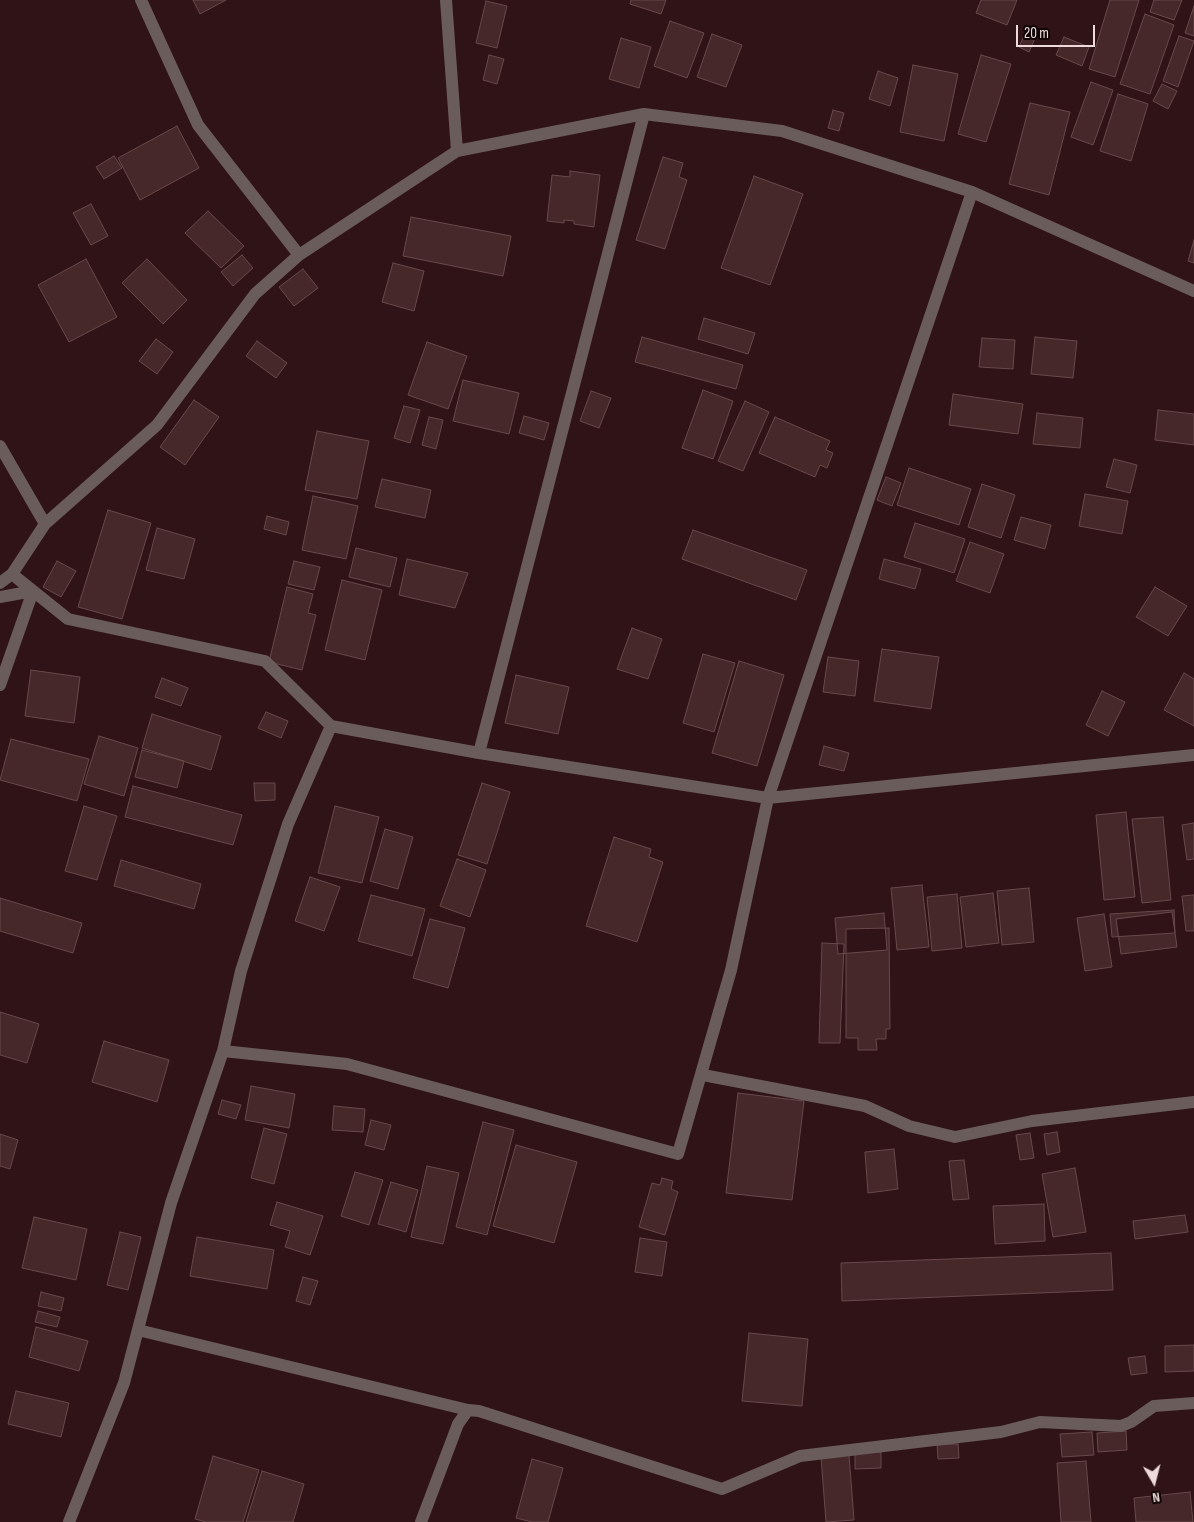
<!DOCTYPE html>
<style>
body{margin:0}
#map{position:relative;width:1194px;height:1522px;overflow:hidden;background:#2f1316;font-family:"Sofia Sans Condensed",sans-serif}
canvas{display:block}
.north{position:absolute;left:1129px;top:1457px;width:50px;height:50px;-webkit-text-stroke:4px #0f0405;paint-order:stroke;rotate:172deg;font-size:14px;font-weight:700;line-height:20px;text-align:center;color:#eedada}
.north::after{content:'';display:block;margin:auto;width:18px;height:22px;background:#eedada;clip-path:polygon(50% 0,100% 100%,50% 72%,0 100%)}
.scale{position:absolute;left:1016px;top:25px;width:79px;height:22px;box-sizing:border-box;border:2px solid #eedada;border-top:0;padding-left:6px;font-size:15px;line-height:18px;white-space:nowrap;color:#eedada;-webkit-text-stroke:4px #0f0405;paint-order:stroke}
</style>
<div id="map">
<canvas width="1194" height="1522"></canvas>
<div class="north">N</div>
<div class="scale">20 m</div>
</div>
<script>
const c = document.querySelector('canvas').getContext('2d');
c.lineJoin = 'round';
function fill(path, color) {
  c.fillStyle = color;
  c.fill(path, 'evenodd');
}
function shape(rows) {
  const path = new Path2D();
  for (const r of rows) {
    path.moveTo(r[0], r[1]);
    for (let i = 2; i < r.length; i += 2) path.lineTo(r[i], r[i + 1]);
  }
  return path;
}
function stroke(path, color, width, dash) {
  c.strokeStyle = color;
  c.lineWidth = width;
  c.lineCap = dash ? 'butt' : 'round';
  c.setLineDash(dash || []);
  c.stroke(path);
}
const building = shape([
 [193,0,226,0,200,14,193,0],
 [631,0,666,0,661,14,630,4,631,0],
 [981,0,1017,0,1007,25,976,13,981,0],
 [1110,0,1139,0,1115,77,1089,69,1110,0],
 [1154,0,1182,0,1174,20,1150,12,1154,0],
 [486,1,507,6,497,48,476,43,486,1],
 [1194,6,1194,36,1185,33,1194,6],
 [1145,14,1174,25,1150,94,1120,84,1145,14],
 [670,21,704,33,687,78,654,66,670,21],
 [1026,31,1036,36,1029,52,1019,47,1026,31],
 [712,34,742,45,726,87,697,77,712,34],
 [1179,36,1194,41,1178,87,1163,81,1179,36],
 [1064,37,1089,47,1082,66,1056,55,1064,37],
 [621,38,651,47,639,88,609,79,621,38],
 [489,55,504,59,497,84,483,80,489,55],
 [981,55,1011,64,986,142,958,134,981,55],
 [913,65,958,74,944,141,900,132,913,65],
 [878,71,898,78,890,106,869,99,878,71],
 [1091,82,1113,90,1093,145,1071,137,1091,82],
 [1162,84,1177,91,1168,109,1153,101,1162,84],
 [1118,94,1148,104,1131,161,1100,151,1118,94],
 [1030,103,1070,112,1049,195,1009,184,1030,103],
 [833,110,844,113,839,131,828,128,833,110],
 [177,126,199,168,140,200,118,158,177,126],
 [114,156,122,168,104,179,96,167,114,156],
 [663,157,683,163,679,177,687,180,665,249,636,240,663,157],
 [570,171,600,175,594,227,574,224,574,221,564,220,564,223,547,221,552,175,570,177,570,171],
 [754,176,803,194,770,285,721,268,754,176],
 [91,204,108,236,91,245,73,213,91,204],
 [208,211,244,246,221,268,185,233,208,211],
 [411,217,511,236,503,276,403,256,411,217],
 [1194,240,1194,263,1188,261,1194,240],
 [242,255,253,268,233,286,221,272,242,255],
 [86,259,117,317,69,342,38,285,86,259],
 [147,259,187,300,163,324,122,283,147,259],
 [393,263,424,271,414,311,382,302,393,263],
 [303,269,318,288,294,306,279,287,303,269],
 [704,318,755,333,748,354,698,339,704,318],
 [642,337,743,365,736,389,635,362,642,337],
 [1035,337,1077,341,1073,378,1031,374,1035,337],
 [982,338,1015,340,1013,369,979,367,982,338],
 [156,339,173,352,157,374,139,361,156,339],
 [257,341,287,363,276,378,246,356,257,341],
 [427,342,467,356,448,409,408,395,427,342],
 [463,380,519,393,509,434,453,421,463,380],
 [703,390,733,401,713,459,682,448,703,390],
 [591,391,611,398,599,428,580,421,591,391],
 [953,394,1023,404,1018,434,949,425,953,394],
 [194,400,219,417,185,465,160,447,194,400],
 [745,401,769,412,743,471,718,461,745,401],
 [404,406,420,410,410,443,394,438,404,406],
 [1158,410,1194,414,1194,445,1155,440,1158,410],
 [1037,413,1083,418,1080,448,1033,444,1037,413],
 [524,416,549,423,544,440,519,433,524,416],
 [429,417,443,420,436,449,422,445,429,417],
 [775,417,830,441,826,450,833,453,827,468,820,465,815,477,759,453,775,417],
 [317,431,369,441,357,499,305,490,317,431],
 [1114,459,1137,465,1130,493,1106,487,1114,459],
 [909,468,971,489,959,525,897,505,909,468],
 [886,477,901,483,892,506,877,500,886,477],
 [382,479,431,490,425,518,375,507,382,479],
 [982,484,1015,495,1001,538,968,527,982,484],
 [1085,494,1128,501,1122,534,1079,526,1085,494],
 [313,496,358,506,346,559,302,550,313,496],
 [108,510,151,523,122,619,78,607,108,510],
 [267,516,289,522,286,535,264,529,267,516],
 [1021,517,1051,525,1045,549,1014,540,1021,517],
 [915,523,965,539,954,573,904,557,915,523],
 [157,528,195,539,184,579,146,570,157,528],
 [693,530,807,570,796,600,682,559,693,530],
 [970,542,1004,554,990,593,956,581,970,542],
 [356,548,397,558,390,587,349,577,356,548],
 [407,559,468,573,455,608,399,595,407,559],
 [884,559,921,569,915,589,879,579,884,559],
 [57,561,76,571,61,597,43,587,57,561],
 [294,561,320,567,314,590,288,584,294,561],
 [342,580,382,590,365,660,325,650,342,580],
 [287,587,313,594,308,613,316,615,302,670,269,662,287,587],
 [1155,587,1187,606,1168,636,1136,617,1155,587],
 [632,628,662,639,648,679,617,669,632,628],
 [882,649,939,657,931,709,874,701,882,649],
 [703,654,735,663,714,732,683,723,703,654],
 [828,657,859,661,855,696,823,692,828,657],
 [739,661,784,675,757,766,712,753,739,661],
 [31,670,80,677,74,723,25,716,31,670],
 [1184,673,1194,679,1194,726,1164,710,1184,673],
 [516,675,569,687,558,734,505,723,516,675],
 [162,678,188,688,181,706,155,697,162,678],
 [1102,691,1125,702,1108,736,1086,725,1102,691],
 [266,712,288,721,281,738,258,728,266,712],
 [152,714,221,736,211,770,142,748,152,714],
 [99,736,138,748,124,796,84,784,99,736],
 [11,739,89,759,77,801,0,780,11,739],
 [824,746,849,753,844,771,819,765,824,746],
 [142,750,184,761,177,788,135,777,142,750],
 [254,783,275,783,275,800,255,801,254,783],
 [482,783,510,792,487,864,458,855,482,783],
 [133,786,242,815,233,845,125,817,133,786],
 [84,806,117,816,97,880,65,871,84,806],
 [335,806,379,817,362,883,318,873,335,806],
 [1126,812,1135,897,1104,900,1096,815,1126,812],
 [1163,817,1171,900,1142,903,1132,819,1163,817],
 [1194,823,1194,859,1187,860,1182,825,1194,823],
 [385,829,413,837,398,889,370,881,385,829],
 [614,837,651,849,649,857,663,862,637,942,586,926,614,837],
 [457,859,486,870,470,917,440,906,457,859],
 [121,860,201,884,194,909,114,886,121,860],
 [310,877,340,887,324,931,295,921,310,877],
 [922,885,929,947,897,950,891,888,922,885],
 [1029,888,1034,942,1002,945,997,891,1029,888],
 [993,893,999,943,966,947,960,897,993,893],
 [957,894,962,948,932,951,927,897,957,894],
 [371,895,425,909,412,956,358,941,371,895],
 [1194,895,1194,931,1186,931,1182,896,1194,895],
 [0,898,82,923,73,953,0,931,0,898],
 [1174,910,1175,933,1112,937,1110,914,1174,910],
 [1172,912,1177,947,1121,954,1116,919,1172,912],
 [884,913,887,950,838,954,835,918,884,913],
 [1104,914,1112,967,1085,971,1077,918,1104,914],
 [430,919,465,928,448,988,413,978,430,919],
 [889,928,890,1029,886,1029,886,1039,876,1039,877,1050,858,1050,858,1038,846,1038,846,929,889,928],
 [822,943,844,944,840,1043,819,1043,822,943],
 [0,1012,39,1024,27,1063,0,1055,0,1012],
 [104,1041,169,1060,157,1102,92,1082,104,1041],
 [251,1086,295,1094,289,1128,245,1120,251,1086],
 [738,1093,804,1101,792,1200,726,1193,738,1093],
 [222,1100,241,1105,236,1119,218,1114,222,1100],
 [334,1106,365,1109,363,1132,332,1130,334,1106],
 [371,1120,391,1125,384,1150,365,1145,371,1120],
 [483,1122,514,1130,487,1235,456,1227,483,1122],
 [264,1128,287,1134,274,1184,251,1178,264,1128],
 [1057,1132,1060,1152,1047,1155,1044,1134,1057,1132],
 [1030,1133,1034,1158,1020,1160,1016,1135,1030,1133],
 [0,1134,18,1140,10,1169,0,1166,0,1134],
 [516,1145,577,1162,554,1243,493,1226,516,1145],
 [894,1149,898,1189,868,1193,865,1152,894,1149],
 [964,1160,969,1199,953,1200,949,1161,964,1160],
 [427,1166,459,1173,443,1244,411,1237,427,1166],
 [1075,1168,1086,1232,1053,1237,1042,1174,1075,1168],
 [355,1172,383,1180,369,1225,341,1216,355,1172],
 [662,1178,673,1181,671,1189,678,1192,665,1235,639,1227,652,1183,660,1185,662,1178],
 [391,1182,418,1190,406,1232,378,1224,391,1182],
 [277,1202,323,1216,310,1255,285,1247,290,1231,270,1225,277,1202],
 [1044,1204,1045,1241,995,1244,993,1206,1044,1204],
 [1185,1215,1188,1232,1135,1239,1133,1221,1185,1215],
 [34,1217,87,1229,76,1280,22,1268,34,1217],
 [120,1232,141,1237,128,1290,107,1285,120,1232],
 [197,1237,274,1250,267,1289,190,1276,197,1237],
 [640,1238,667,1242,662,1276,635,1272,640,1238],
 [1111,1253,1113,1290,842,1301,841,1263,1111,1253],
 [303,1277,318,1281,310,1305,296,1301,303,1277],
 [41,1292,64,1298,61,1311,38,1306,41,1292],
 [38,1311,60,1317,57,1327,35,1322,38,1311],
 [36,1327,88,1341,79,1371,29,1357,36,1327],
 [749,1333,808,1339,802,1406,742,1401,749,1333],
 [1194,1345,1194,1371,1165,1372,1165,1346,1194,1345],
 [1145,1356,1147,1373,1131,1375,1128,1358,1145,1356],
 [16,1391,69,1403,61,1437,8,1424,16,1391],
 [1126,1431,1127,1450,1098,1452,1097,1433,1126,1431],
 [1092,1432,1094,1455,1062,1457,1060,1434,1092,1432],
 [958,1444,959,1458,938,1459,937,1445,958,1444],
 [881,1452,881,1468,855,1469,855,1453,881,1452],
 [849,1455,854,1520,826,1522,821,1457,849,1455],
 [213,1456,259,1470,243,1522,206,1522,195,1519,213,1456],
 [532,1459,563,1468,548,1522,532,1522,516,1518,532,1459],
 [1086,1461,1091,1522,1061,1522,1057,1463,1086,1461],
 [262,1471,304,1484,293,1522,246,1522,262,1471],
 [1190,1492,1193,1522,1136,1522,1134,1498,1190,1492]
]);
const minor = shape([
 [141,0,198,125,299,255],
 [446,0,457,151],
 [644,114,782,131,972,192,1194,291],
 [0,446,45,524],
 [12,574,68,619,265,661,331,726,288,824,241,971,223,1051,171,1203,124,1383,69,1522],
 [0,583,12,574,45,524,157,425,255,294,299,255,457,151,644,114,479,753],
 [0,597,33,591,0,685],
 [331,726,479,753,768,798,1194,755],
 [223,1051,347,1064,678,1154,731,970,768,798,972,192],
 [703,1075,865,1106,909,1126,955,1137,1032,1121,1194,1102],
 [138,1330,468,1410],
 [421,1522,458,1424,468,1410,479,1411,722,1489,800,1456,1001,1432,1040,1422,1121,1426,1131,1422,1154,1406,1194,1403]
]);
fill(building, '#46282a');
stroke(building, '#69494b', 1);
stroke(minor, '#6b5c5c', 12);
</script>
